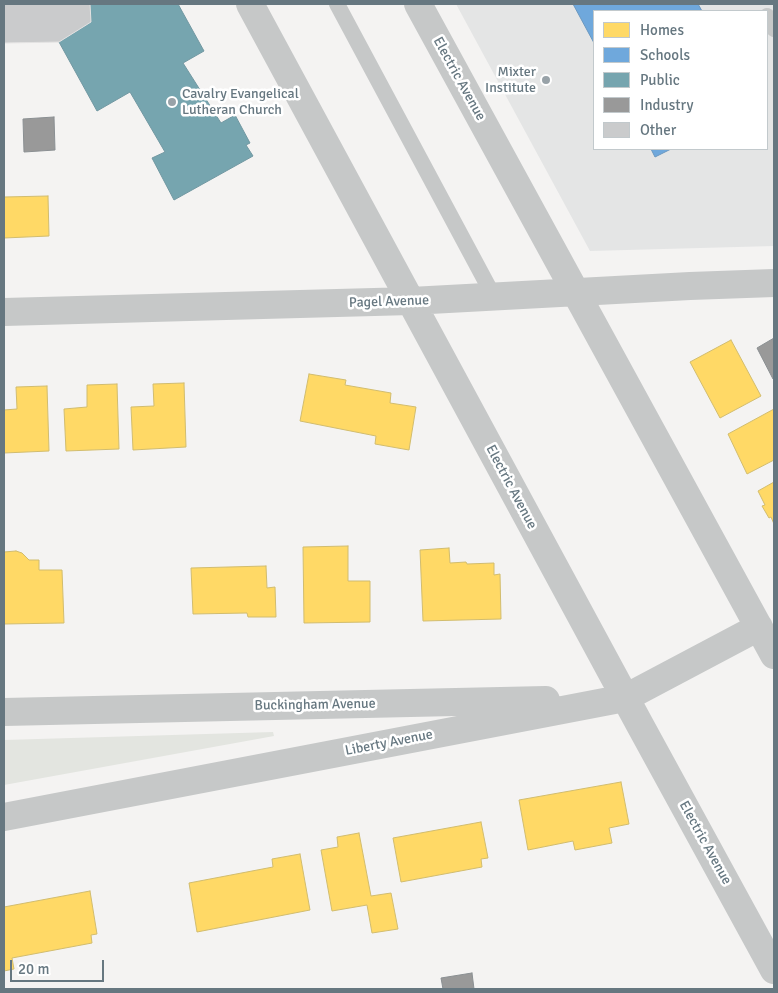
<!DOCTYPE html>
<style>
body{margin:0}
#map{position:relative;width:778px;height:993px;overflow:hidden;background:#f4f3f2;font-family:Signika,sans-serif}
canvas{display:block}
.frame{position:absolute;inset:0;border:5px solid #667780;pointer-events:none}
.legend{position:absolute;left:593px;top:10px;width:175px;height:140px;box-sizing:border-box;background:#fff;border:1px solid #c2c9cc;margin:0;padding:6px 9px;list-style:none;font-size:15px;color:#667780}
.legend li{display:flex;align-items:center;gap:10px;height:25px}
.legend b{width:25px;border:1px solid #c2c9cc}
.scale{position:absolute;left:10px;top:960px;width:94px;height:22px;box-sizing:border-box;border:2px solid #667780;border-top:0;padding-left:6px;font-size:15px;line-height:18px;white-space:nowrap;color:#667780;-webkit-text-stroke:4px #fff;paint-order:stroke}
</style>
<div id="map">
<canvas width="778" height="993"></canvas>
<div class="frame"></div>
<ul class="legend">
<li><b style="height:14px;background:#ffd966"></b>Homes</li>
<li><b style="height:14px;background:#6fa8dc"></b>Schools</li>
<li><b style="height:14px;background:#76a5af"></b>Public</li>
<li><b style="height:14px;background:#999"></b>Industry</li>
<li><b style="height:14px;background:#cacbcc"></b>Other</li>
</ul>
<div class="scale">20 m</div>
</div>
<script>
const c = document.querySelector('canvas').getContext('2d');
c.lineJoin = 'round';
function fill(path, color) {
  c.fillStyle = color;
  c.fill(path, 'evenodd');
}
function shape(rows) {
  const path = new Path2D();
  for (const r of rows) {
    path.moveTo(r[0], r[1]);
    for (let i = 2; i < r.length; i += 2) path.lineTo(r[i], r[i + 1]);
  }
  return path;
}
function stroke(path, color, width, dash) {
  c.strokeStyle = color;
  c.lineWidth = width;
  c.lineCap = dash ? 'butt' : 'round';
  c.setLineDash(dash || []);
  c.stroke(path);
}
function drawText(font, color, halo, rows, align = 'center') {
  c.font = font + ' Signika,sans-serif';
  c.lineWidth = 5;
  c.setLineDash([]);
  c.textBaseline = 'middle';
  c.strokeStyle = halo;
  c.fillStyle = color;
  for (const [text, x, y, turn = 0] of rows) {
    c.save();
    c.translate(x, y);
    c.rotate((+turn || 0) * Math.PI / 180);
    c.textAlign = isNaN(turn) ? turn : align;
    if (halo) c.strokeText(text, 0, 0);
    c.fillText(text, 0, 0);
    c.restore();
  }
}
const built = shape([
 [456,4,774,4,774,246,590,251],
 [594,11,767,11,767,149,594,149]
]);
const green = shape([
 [273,732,274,736,4,785,4,740]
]);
const homes = shape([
 [48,196,49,236,4,238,4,197,48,196],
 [731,340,761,396,720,418,690,362,731,340],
 [309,374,346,380,345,385,391,393,390,403,416,407,409,450,375,444,376,436,300,421,309,374],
 [184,383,186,447,133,450,131,407,154,406,153,384,184,383],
 [117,384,119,449,66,451,64,409,87,407,87,385,117,384],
 [47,386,49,451,4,453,4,410,17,409,16,387,47,386],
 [774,409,774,460,747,474,728,434,774,409],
 [774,482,774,524,771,517,769,518,762,506,765,505,758,491,774,482],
 [348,546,348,581,370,581,370,622,304,623,303,547,348,546],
 [449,548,450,563,466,562,467,564,494,563,494,575,500,574,501,619,423,621,420,550,449,548],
 [16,551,22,553,29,560,39,560,39,570,62,570,64,623,4,624,4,552,16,551],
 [266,566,267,588,275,587,276,617,248,617,247,613,193,614,191,568,266,566],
 [621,782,629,824,609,828,612,843,575,850,573,841,528,850,519,800,621,782],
 [481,822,488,858,481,859,482,867,401,882,393,838,481,822],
 [359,833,371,896,391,893,398,929,372,933,367,905,332,911,321,850,338,847,337,837,359,833],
 [300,854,310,910,197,932,189,883,273,867,272,859,300,854],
 [90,891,97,934,91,935,92,943,12,958,14,969,4,971,4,907,90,891]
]);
const schools = shape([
 [573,4,698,4,702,11,594,11,594,43,573,4],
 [651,149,671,149,655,157,651,149]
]);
const public = shape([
 [90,4,178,4,204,51,183,63,221,123,235,115,250,143,246,145,253,156,174,200,152,158,165,152,130,92,97,111,59,42,91,22,90,4]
]);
const industry = shape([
 [54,117,55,150,24,152,23,119,54,117],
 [774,338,774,379,773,379,757,348,774,338],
 [472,973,474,989,443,989,441,978,472,973]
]);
const building = shape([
 [4,4,90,4,91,22,59,42,4,43,4,4]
]);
const service = shape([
 [337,4,494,297],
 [767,16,774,29]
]);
const minor = shape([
 [250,4,640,725,774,970],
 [418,4,774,655],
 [4,312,411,301,690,286,774,283],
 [4,712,546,700],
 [4,817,625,698,759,627]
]);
const markers = [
 [546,80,5,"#98a2a8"],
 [172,102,5,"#98a2a8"]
];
const poiNames = [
 ["Mixter",536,72],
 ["Institute",536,88],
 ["Cavalry Evangelical",182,94,"left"],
 ["Lutheran Church",182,110,"left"]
];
const streetNames = [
 ["Electric Avenue",459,79,61],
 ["Pagel Avenue",389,302,-2],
 ["Electric Avenue",511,487,62],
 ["Buckingham Avenue",315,705,-1],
 ["Liberty Avenue",389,743,-11],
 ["Electric Avenue",705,843,61]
];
fill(built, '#e4e5e5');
fill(green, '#e3e5e0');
fill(homes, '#ffd966');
stroke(homes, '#d1bc6e', 1);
fill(schools, '#6fa8dc');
stroke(schools, '#6c99c0', 1);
fill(public, '#76a5af');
stroke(public, '#7197a1', 1);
fill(industry, '#999');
stroke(industry, '#8a8f92', 1);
fill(building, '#cacbcc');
stroke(building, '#e3e2e2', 1);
stroke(service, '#c6c8c8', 16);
stroke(minor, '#c6c8c8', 28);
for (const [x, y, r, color] of markers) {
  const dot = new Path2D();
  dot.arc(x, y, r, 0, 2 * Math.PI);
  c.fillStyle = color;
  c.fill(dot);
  stroke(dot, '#fff', 2);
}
drawText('14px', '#667780', '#fff', poiNames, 'right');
drawText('14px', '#667780', '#fff', streetNames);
</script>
